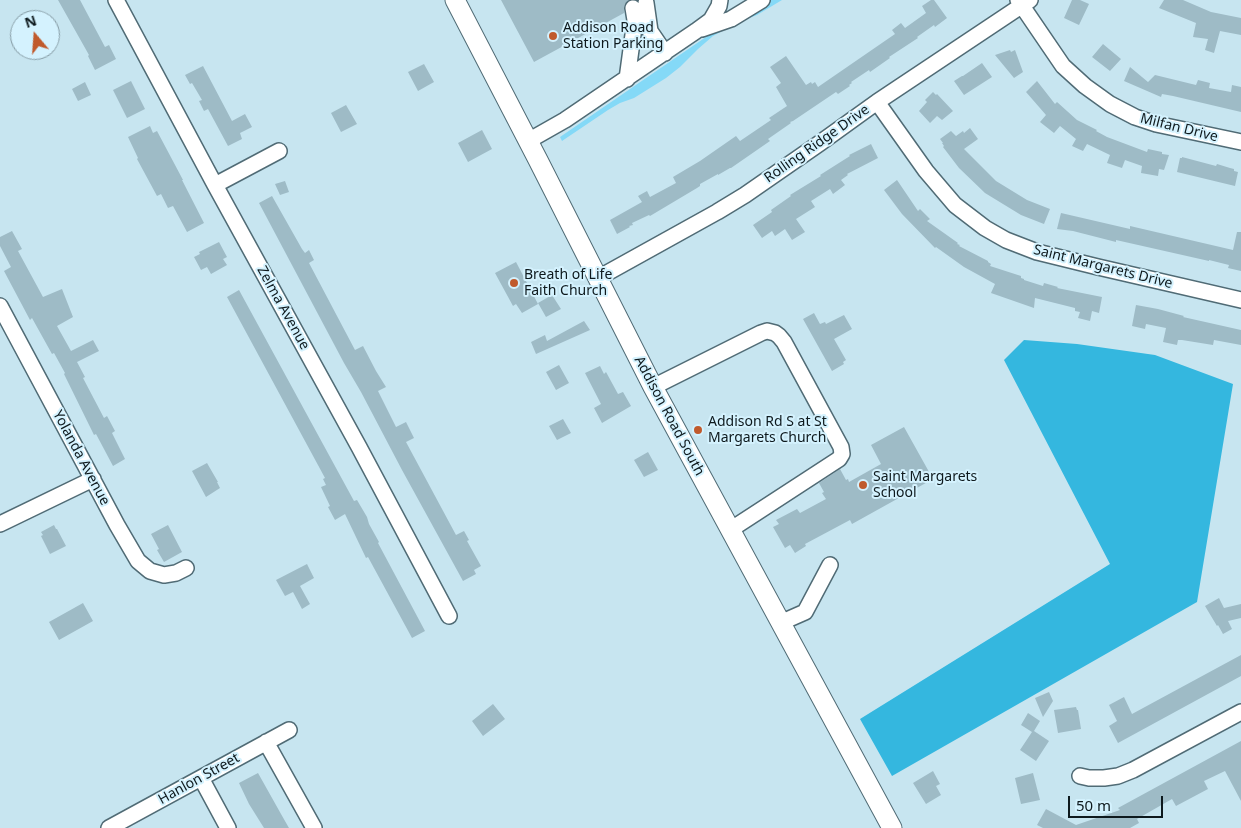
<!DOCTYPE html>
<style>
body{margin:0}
#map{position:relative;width:1241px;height:828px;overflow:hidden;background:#c7e5f0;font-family:"Noto Sans",sans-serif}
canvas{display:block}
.north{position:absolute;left:10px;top:10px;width:50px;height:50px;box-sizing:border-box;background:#d4f2fe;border:1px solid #859ba4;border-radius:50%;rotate:342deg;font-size:14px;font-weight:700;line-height:20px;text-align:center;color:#0e191d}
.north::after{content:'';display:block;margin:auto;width:18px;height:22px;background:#c05a2c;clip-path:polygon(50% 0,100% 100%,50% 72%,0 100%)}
.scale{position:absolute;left:1068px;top:796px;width:95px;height:22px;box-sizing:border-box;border:2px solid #0e191d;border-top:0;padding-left:6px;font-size:15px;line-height:18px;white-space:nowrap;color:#0e191d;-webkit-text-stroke:4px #d4f2fe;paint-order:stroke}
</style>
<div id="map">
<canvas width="1241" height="828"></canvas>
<div class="north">N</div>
<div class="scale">50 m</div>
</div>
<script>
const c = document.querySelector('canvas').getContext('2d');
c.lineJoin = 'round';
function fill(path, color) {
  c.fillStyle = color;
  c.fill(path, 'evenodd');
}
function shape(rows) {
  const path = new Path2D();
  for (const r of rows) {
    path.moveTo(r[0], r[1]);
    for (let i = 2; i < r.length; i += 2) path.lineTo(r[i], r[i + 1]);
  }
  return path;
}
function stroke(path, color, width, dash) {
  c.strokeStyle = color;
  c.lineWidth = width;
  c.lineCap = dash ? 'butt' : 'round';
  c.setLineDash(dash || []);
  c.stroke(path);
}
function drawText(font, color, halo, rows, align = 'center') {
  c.font = font + ' "Noto Sans",sans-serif';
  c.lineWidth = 4;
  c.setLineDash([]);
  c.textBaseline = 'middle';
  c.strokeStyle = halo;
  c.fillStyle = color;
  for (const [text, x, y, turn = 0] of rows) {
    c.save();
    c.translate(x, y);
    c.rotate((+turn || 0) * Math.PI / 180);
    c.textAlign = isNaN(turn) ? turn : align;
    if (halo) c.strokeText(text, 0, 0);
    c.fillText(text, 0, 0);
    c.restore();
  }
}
const green = shape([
 [770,0,782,0,757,15,739,22,713,36,698,49,680,67,666,78,634,98,620,103,608,110,562,141,560,137,722,26,730,27]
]);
const forest = shape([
 [1024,340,1077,344,1155,355,1233,384,1197,602,892,776,860,719,1110,564,1004,360]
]);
const building = shape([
 [58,0,80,0,105,47,109,45,116,59,95,70,88,56,89,55],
 [501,0,629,0,624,5,624,13,534,62],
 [931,0,934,0,947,18,935,27,934,25,917,37,918,38,889,57,890,58,870,72,869,70,851,82,852,83,849,85,850,86,838,94,836,92,793,121,790,122,791,123,768,139,770,141,731,168,730,168,718,175,718,174,700,184,700,186,697,188,650,216,649,215,632,223,633,225,629,226,630,227,617,234,610,220,642,202,638,196,647,191,650,197,676,183,673,177,700,161,736,136,740,141,771,120,769,118,787,106,776,87,781,83,770,67,786,56,806,85,811,82,812,84,815,82,818,87,895,34,892,30,901,23,905,28,926,13,922,6],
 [1072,0,1080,0,1089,4,1079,25,1064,18],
 [1164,0,1183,0,1211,12,1241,18,1241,35,1220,31,1214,53,1205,50,1208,39,1193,37,1196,23,1159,8],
 [1103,44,1121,59,1110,71,1092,57],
 [1010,50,1011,52,1015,50,1023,72,1014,78,995,55],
 [982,63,992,77,964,95,954,81,962,76,963,76],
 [424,64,434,82,418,91,408,72],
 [203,66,232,121,245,114,252,127,240,133,242,139,228,146,208,109,204,111,199,101,202,100,192,83,190,84,185,75],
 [1130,67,1148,82,1155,75,1196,85,1198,80,1210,83,1209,88,1231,92,1232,85,1241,87,1241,112,1173,96,1162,94,1161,97,1124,81],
 [131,81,145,109,127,118,113,90],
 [1037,81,1055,104,1057,102,1077,120,1097,130,1096,131,1107,137,1147,152,1148,149,1162,152,1162,154,1169,155,1164,170,1159,169,1158,176,1141,173,1142,166,1125,160,1122,168,1107,163,1110,155,1087,144,1083,151,1072,146,1076,139,1060,126,1054,133,1040,122,1046,115,1026,92],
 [85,82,91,95,78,101,72,89],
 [933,92,936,95,937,94,953,111,942,120,937,116,930,123,919,111,927,102,925,100],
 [346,105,357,124,341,132,331,113],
 [150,126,153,133,157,131,183,180,182,180,204,223,187,232,173,206,168,208,161,194,157,196,137,159,138,158,128,137],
 [970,128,978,139,964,149,996,181,1027,200,1050,209,1044,224,1021,215,985,193,959,168,943,147,944,146,942,143,943,143,940,139,951,131,956,136,963,131,964,133],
 [482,130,492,149,468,162,458,143],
 [871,144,878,158,847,174,848,175,841,180,845,185,833,194,830,189,811,201,815,207,796,219,805,232,792,240,785,229,775,236,772,231,762,238,753,225,772,212,771,210,791,196,790,195,821,176,820,175,850,156,849,155],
 [1182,157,1216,166,1217,164,1230,168,1234,169,1234,171,1238,172,1235,186,1177,172,1180,158,1182,158],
 [897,180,918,211,920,209,930,219,927,221,958,243,957,244,960,245,959,246,988,261,988,262,991,264,990,266,1021,276,1021,278,1024,279,1024,280,1043,286,1044,283,1058,287,1057,288,1102,297,1099,313,1092,311,1090,321,1078,318,1080,312,1075,311,1075,308,1035,298,1034,308,991,293,995,284,964,267,936,247,935,248,902,214,884,190],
 [285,181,289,192,280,195,275,184],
 [272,196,302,249,305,253,309,250,314,260,309,263,355,350,363,346,376,371,386,387,378,391,396,427,406,422,414,438,406,442,456,535,464,531,469,540,467,541,481,566,474,570,476,574,463,581,402,470,361,392,344,363,259,203],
 [1061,213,1130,229,1130,226,1233,250,1237,232,1241,232,1241,271,1228,268,1229,265,1209,260,1209,261,1116,240,1116,242,1073,231,1057,229],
 [12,231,22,249,18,251,43,297,62,289,73,317,57,326,71,351,93,340,99,351,77,362,85,377,83,378,104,418,107,416,115,431,112,433,125,459,113,466,96,434,94,435,64,374,65,373,54,353,52,354,32,318,30,320,4,271,11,267,0,246,0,237],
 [219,242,227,257,223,259,227,265,211,274,207,267,201,270,194,257,200,254,199,252],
 [516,262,538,304,522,313,516,304,513,306,495,273],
 [239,290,354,501,357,500,367,517,369,524,379,542,378,543,425,631,412,638,368,557,366,558,345,514,335,520,328,507,330,506,321,487,326,485,323,479,325,478,227,297],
 [552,295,561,309,546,317,538,303],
 [1136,305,1158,309,1184,316,1183,317,1241,330,1241,345,1214,340,1213,345,1182,340,1178,340,1177,345,1163,342,1166,328,1146,324,1145,329,1132,326],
 [814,313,820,324,825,322,826,324,844,315,852,329,834,339,846,360,843,362,844,364,832,371,803,319],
 [584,321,590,330,536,354,531,342,545,335,547,341],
 [559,365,569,383,556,390,546,372],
 [600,366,604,374,606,372,618,394,623,392,631,406,602,423,594,408,601,404,585,373],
 [563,419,571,433,557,440,549,426],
 [904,427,933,479,852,524,850,520,805,544,806,546,795,553,790,545,785,548,773,527,779,524,776,520,797,509,800,513,826,499,822,493,824,492,819,483,840,469,846,480,848,479,849,482,881,464,871,445],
 [648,452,658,470,644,477,634,460],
 [207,463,218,482,217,482,220,488,206,497,192,471],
 [54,525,56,529,57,529,66,546,50,554,41,536,43,535,41,532],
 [168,525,182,552,164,562,157,550,159,549,151,534],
 [307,564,314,578,300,586,310,604,302,609,293,592,285,596,276,580],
 [1219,598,1224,608,1241,604,1241,618,1228,621,1232,629,1223,634,1218,625,1217,626,1205,606],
 [83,603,93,621,59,640,49,622],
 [1241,655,1241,676,1118,743,1109,726,1117,721,1109,705,1124,697,1132,714],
 [1049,692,1053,701,1043,717,1035,698],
 [493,704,505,719,483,736,472,721],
 [1076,707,1077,710,1078,710,1081,729,1058,733,1054,710],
 [1028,713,1040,721,1034,731,1049,741,1036,761,1020,750,1032,732,1021,725],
 [1241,741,1241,801,1225,771,1204,781,1208,789,1176,806,1172,799,1137,819,1139,823,1130,828,1043,828,1037,825,1046,809,1076,825,1120,810,1118,808],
 [933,771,940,784,936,786,941,795,926,804,913,783],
 [258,773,281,814,289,828,264,828,249,804,239,783],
 [1033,773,1040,800,1021,804,1015,778]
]);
const minor = shape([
 [116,0,215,185,359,447,449,616],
 [1018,0,1063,66,1085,86,1110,104,1135,117,1156,124,1241,142],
 [646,3,650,31,665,53],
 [702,29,731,19,762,0],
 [627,79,635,20,633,8],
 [877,102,926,171,955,205,985,228,1006,240,1037,252,1098,267,1241,300],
 [528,141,565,120,696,31,711,20,719,6,720,0],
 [215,185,279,151],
 [598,278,717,212,745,195,820,143,877,102,1030,0],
 [0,306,117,525,138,561,150,571,164,575,176,573,186,568],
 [653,387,761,333,767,331,775,333,779,336,784,342,841,447,842,454,839,459,730,530],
 [0,524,93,479],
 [780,623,805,612,830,565],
 [266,742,314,828],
 [1080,776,1089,778,1104,778,1118,776,1133,770,1241,712],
 [201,778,228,828],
 [109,828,289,730]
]);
const major = shape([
 [455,0,538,160,653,387,892,828]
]);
const markers = [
 [553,36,5,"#c05a2c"],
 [514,283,5,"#c05a2c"],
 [698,430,5,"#c05a2c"],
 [863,485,5,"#c05a2c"]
];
const poiNames = [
 ["Addison Road",563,28],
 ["Station Parking",563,44],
 ["Breath of Life",524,275],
 ["Faith Church",524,291],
 ["Addison Rd S at St",708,422],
 ["Margarets Church",708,438],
 ["Saint Margarets",873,477],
 ["School",873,493]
];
const streetNames = [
 ["Milfan Drive",1179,128,14],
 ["Rolling Ridge Drive",817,144,-35],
 ["Saint Margarets Drive",1103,267,14],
 ["Zelma Avenue",283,308,61],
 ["Addison Road South",669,416,62],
 ["Yolanda Avenue",81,458,62],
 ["Hanlon Street",199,779,-29]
];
fill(green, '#84d9f7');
fill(forest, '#34b7df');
fill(building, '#9ebbc6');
stroke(minor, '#506b75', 18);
stroke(major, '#506b75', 21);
stroke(minor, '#fff', 15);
stroke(major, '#fff', 19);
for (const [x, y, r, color] of markers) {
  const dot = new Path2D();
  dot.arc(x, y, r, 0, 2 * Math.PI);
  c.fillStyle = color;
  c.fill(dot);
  stroke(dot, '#d4f2fe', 2);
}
drawText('14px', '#0e191d', '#d4f2fe', poiNames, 'left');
drawText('14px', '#0e191d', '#d4f2fe', streetNames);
</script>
